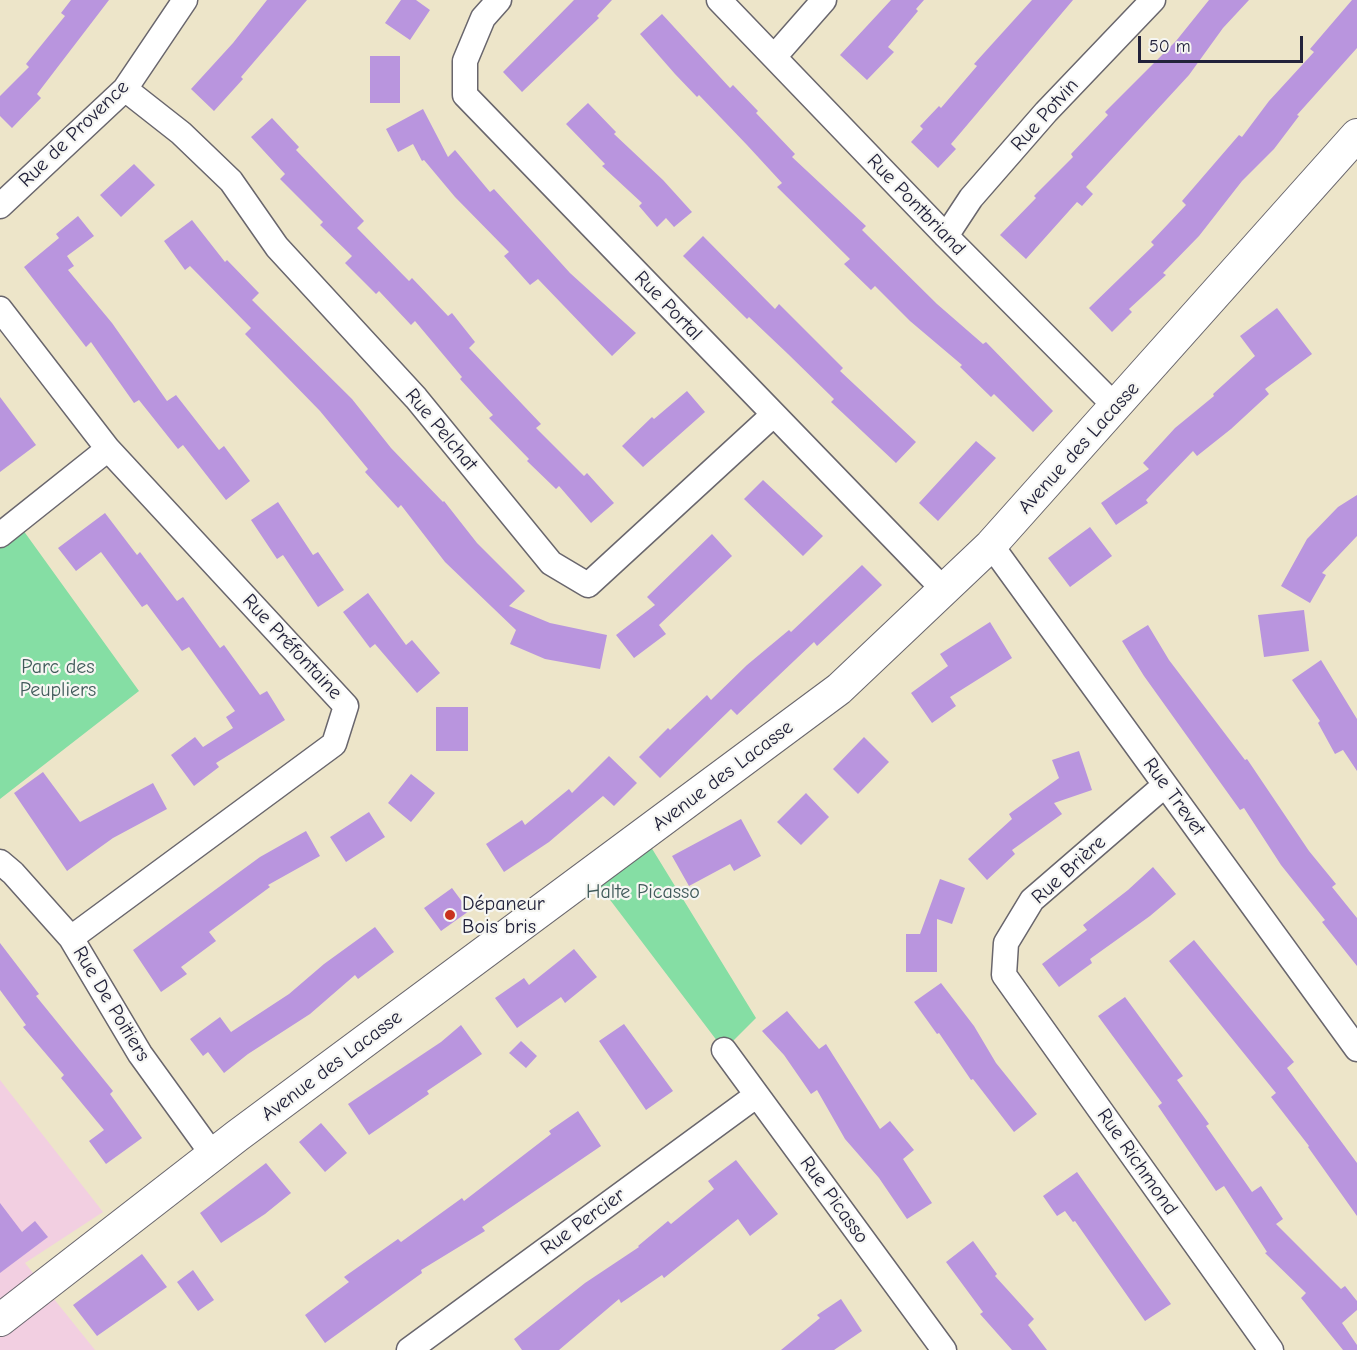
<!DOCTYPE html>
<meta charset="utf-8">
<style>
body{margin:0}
#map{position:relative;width:1357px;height:1350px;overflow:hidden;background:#ede5c9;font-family:"Comic Neue",sans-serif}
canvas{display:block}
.scale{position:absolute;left:1138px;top:36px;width:165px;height:27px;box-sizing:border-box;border:3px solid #22223b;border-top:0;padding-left:8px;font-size:18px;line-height:21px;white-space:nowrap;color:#22223b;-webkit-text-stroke:4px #f6f6f2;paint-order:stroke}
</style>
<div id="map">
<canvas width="1357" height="1350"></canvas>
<div class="scale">50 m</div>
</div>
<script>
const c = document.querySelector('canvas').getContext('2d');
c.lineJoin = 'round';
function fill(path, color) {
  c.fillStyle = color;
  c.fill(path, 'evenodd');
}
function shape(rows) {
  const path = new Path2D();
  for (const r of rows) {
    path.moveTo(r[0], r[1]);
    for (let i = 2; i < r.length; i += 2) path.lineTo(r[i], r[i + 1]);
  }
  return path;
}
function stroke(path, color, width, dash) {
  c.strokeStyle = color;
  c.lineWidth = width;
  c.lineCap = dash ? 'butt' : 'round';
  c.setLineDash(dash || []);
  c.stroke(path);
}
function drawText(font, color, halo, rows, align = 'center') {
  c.font = font + ' "Comic Neue",sans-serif';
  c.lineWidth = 4.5;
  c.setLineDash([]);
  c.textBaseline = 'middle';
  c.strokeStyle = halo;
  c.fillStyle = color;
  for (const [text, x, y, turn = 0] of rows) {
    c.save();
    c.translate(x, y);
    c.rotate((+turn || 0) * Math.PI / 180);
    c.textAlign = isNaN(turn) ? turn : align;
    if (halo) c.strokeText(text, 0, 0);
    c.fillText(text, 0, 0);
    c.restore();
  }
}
const built = shape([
 [0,1080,103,1212,25,1263,95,1350,0,1350]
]);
const green = shape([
 [23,530,139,691,0,799,0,547],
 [651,847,756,1018,724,1050,598,884]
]);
const building = shape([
 [71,0,109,0,37,94,41,98,12,128,0,116,0,96,29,67,26,64,65,16,61,13],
 [267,0,307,0,241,77,243,79,214,111,191,89,233,43],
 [401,0,416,0,430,10,410,40,385,23],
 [574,0,612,0,597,16,599,18,522,92,503,72],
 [891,0,924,0,916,9,918,11,888,47,894,52,867,80,840,55],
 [1032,0,1073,0,951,144,956,149,938,168,911,142,923,129,920,126,939,106,941,108,977,66,974,64],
 [1209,0,1249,0,1223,28,1189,75,1086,187,1093,194,1082,206,1077,202,1026,259,1000,235,1036,198,1034,196,1073,157,1071,154,1108,115,1105,112,1176,41],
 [1352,0,1357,0,1357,48,1297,115,1299,116,1274,149,1242,181,1199,236,1163,273,1166,275,1129,309,1132,312,1112,332,1089,308,1154,245,1151,242,1186,205,1182,201,1239,135,1242,137,1269,101,1314,52,1310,49],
 [662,14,730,88,733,85,758,111,756,113,795,154,792,157,866,226,862,230,937,304,983,344,986,342,1053,411,1033,432,994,394,991,397,960,367,962,365,910,321,875,286,871,290,844,264,850,259,777,187,782,183,747,145,699,95,697,97,675,74,640,34],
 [370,56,400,56,400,103,370,103],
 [588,103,616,132,614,134,663,180,692,212,674,227,666,218,657,227,639,206,642,203,602,166,605,164,566,124],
 [423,109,448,157,455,150,490,192,494,189,570,273,636,333,612,356,538,279,530,285,504,256,509,252,455,197,424,160,422,161,413,144,398,152,386,129],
 [272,118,299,147,296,150,364,221,357,228,409,281,412,278,448,316,452,313,475,342,469,348,541,424,536,428,584,476,587,473,614,503,591,523,559,486,556,489,527,461,529,459,489,418,493,415,460,379,462,377,415,321,411,325,379,291,376,294,345,263,352,256,320,225,323,222,280,179,285,174,251,137],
 [134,164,155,185,121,217,100,195],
 [78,216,94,236,67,256,74,266,68,270,112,323,167,401,176,395,219,450,224,446,250,481,226,500,183,445,178,449,139,400,134,403,91,342,86,347,24,267,59,238,56,234],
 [192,220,225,262,227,260,259,293,252,300,352,399,391,448,443,502,444,501,477,543,525,591,509,606,550,623,607,635,600,669,545,659,510,644,516,630,445,562,401,505,398,508,365,472,368,469,320,411,245,334,251,328,190,266,185,270,164,241],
 [703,236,775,309,779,304,843,368,840,371,916,442,896,463,831,402,834,399,788,354,749,317,747,319,683,256],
 [1277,308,1312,354,1265,389,1269,394,1231,429,1197,456,1193,451,1146,500,1148,503,1116,525,1101,503,1149,469,1143,463,1175,428,1214,396,1213,394,1255,356,1240,336],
 [687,391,705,412,643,467,622,446,652,417,654,419],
 [0,397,36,445,0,472],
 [976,441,996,458,938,521,919,503],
 [763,480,823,536,803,556,744,499],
 [1357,495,1357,536,1322,573,1326,575,1310,603,1281,586,1307,539,1338,507],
 [278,502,313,555,318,552,344,590,318,607,283,555,277,559,251,520],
 [105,513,137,555,140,552,177,601,183,597,220,648,224,645,260,695,267,691,285,720,216,763,219,767,194,786,171,755,195,737,203,747,233,728,226,717,235,711,189,647,182,651,147,604,142,607,101,552,76,571,58,548],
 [1090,527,1112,556,1070,587,1048,558],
 [712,534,732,556,659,625,666,634,634,658,616,635,655,605,647,597],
 [862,565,882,585,817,646,814,642,737,715,731,709,660,778,639,757,668,728,670,730,707,695,711,700,747,665,789,630,791,632],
 [368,593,406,645,412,640,440,673,417,693,375,644,370,648,343,612],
 [1304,610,1309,651,1264,657,1258,615],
 [990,622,1012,658,950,697,956,706,932,723,911,693,948,666,940,654],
 [1148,625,1169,660,1245,760,1247,759,1309,851,1336,884,1332,887,1357,918,1357,966,1322,922,1325,920,1281,865,1244,808,1240,810,1144,676,1122,641],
 [1321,660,1357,719,1357,771,1343,750,1335,754,1318,723,1320,721,1292,680],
 [436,707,468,707,468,751,436,751],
 [864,737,889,762,858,794,833,769],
 [1079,751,1092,790,1054,803,1062,814,1012,850,1015,854,987,880,968,859,1012,819,1009,814,1059,778,1052,760],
 [609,756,637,783,614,806,603,796,549,842,504,872,486,844,522,820,525,825,569,789,572,793],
 [43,772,80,822,153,783,167,809,113,838,67,871,14,793],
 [411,774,435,793,411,822,388,803],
 [806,793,829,817,801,845,777,822],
 [369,812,385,837,346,862,330,837],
 [741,819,761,856,734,871,730,864,689,886,672,856],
 [306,831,320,856,268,885,270,887,209,932,216,941,181,967,187,974,161,992,133,950,260,857],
 [1153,867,1176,894,1150,916,1090,959,1092,963,1059,987,1042,964,1087,930,1083,925,1128,890],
 [940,879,965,888,952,924,937,919,937,972,906,972,906,934,920,934],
 [452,888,469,911,441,931,424,908],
 [375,927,394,952,358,979,355,975,310,1014,248,1054,224,1073,208,1052,203,1056,190,1039,220,1017,231,1032,289,994,324,964],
 [1194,940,1294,1062,1287,1068,1357,1163,1357,1216,1308,1147,1309,1146,1271,1097,1276,1093,1169,961],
 [0,943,39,994,36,996,113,1091,110,1094,142,1138,106,1164,89,1141,104,1130,61,1078,64,1075,23,1027,26,1025,0,990],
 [574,949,597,977,565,1003,561,997,517,1028,495,998,524,978,529,985],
 [941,983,974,1026,996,1063,1037,1114,1014,1132,973,1079,971,1080,939,1033,937,1034,914,1002],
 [1125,997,1183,1076,1177,1080,1209,1124,1206,1126,1252,1192,1261,1186,1283,1219,1276,1224,1341,1289,1345,1286,1357,1301,1357,1310,1342,1323,1357,1345,1357,1350,1343,1350,1301,1298,1306,1293,1265,1253,1267,1252,1224,1186,1216,1191,1158,1106,1162,1103,1098,1016],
 [787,1011,819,1049,826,1044,880,1129,890,1121,914,1150,903,1159,932,1203,907,1219,879,1178,845,1139,817,1090,811,1094,784,1055,762,1031],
 [624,1024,673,1091,646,1110,599,1041],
 [461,1025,482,1054,427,1091,429,1094,369,1135,348,1104,441,1042],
 [521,1041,537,1056,526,1068,509,1053],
 [578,1111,601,1146,482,1227,485,1231,421,1270,422,1273,325,1343,305,1315,349,1282,344,1277,398,1239,401,1242,462,1198,464,1201,551,1134,549,1131],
 [321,1123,347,1153,325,1172,299,1142],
 [736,1160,778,1214,750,1236,738,1219,664,1278,662,1275,621,1303,619,1299,559,1350,522,1350,514,1339,585,1283,639,1247,638,1246,668,1221,671,1224,714,1189,708,1181],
 [266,1163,291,1193,265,1214,221,1243,200,1213],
 [1077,1172,1171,1304,1145,1321,1075,1221,1073,1222,1065,1211,1057,1216,1043,1196],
 [0,1203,22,1232,35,1221,48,1237,0,1273],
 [973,1241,997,1274,995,1276,1034,1319,1028,1325,1047,1350,1012,1350,980,1314,983,1312,946,1262],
 [142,1254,167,1287,97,1336,73,1305],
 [193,1270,214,1300,198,1311,177,1282],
 [841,1299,862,1331,834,1350,781,1350,820,1318,817,1315]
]);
const minor = shape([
 [499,0,483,18,465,61,465,95,945,591],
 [719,0,946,236,1116,407],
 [774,57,824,0],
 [125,89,181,133,231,181,277,247,416,398,551,563,588,585,773,415],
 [0,206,125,89,185,0],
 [946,236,971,198,1046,112,1153,0],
 [0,309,108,449,346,706,334,744,71,938],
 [0,535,108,449],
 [991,545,1357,1049],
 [1165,785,1032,900,1006,943,1004,975,1271,1350],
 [0,862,13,873,71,938,140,1054,213,1155],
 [724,1050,944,1350],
 [409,1350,757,1095]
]);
const tertiary = shape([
 [0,1320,237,1136,839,689,991,545,1357,135]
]);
const markers = [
 [450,915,6,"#c8321e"]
];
const streetNames = [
 ["Rue Potvin",1045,115,-48],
 ["Rue de Provence",74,134,-44],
 ["Rue Pontbriand",916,205,46],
 ["Rue Portal",668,306,46],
 ["Rue Pelchat",441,430,50],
 ["Avenue des Lacasse",1079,448,-48],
 ["Rue Préfontaine",292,647,47],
 ["Avenue des Lacasse",723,776,-37],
 ["Rue Trevet",1174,797,54],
 ["Rue Brière",1069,870,-42],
 ["Rue De Poitiers",111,1004,59],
 ["Avenue des Lacasse",332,1066,-37],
 ["Rue Richmond",1137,1162,55],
 ["Rue Picasso",834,1200,54],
 ["Rue Percier",583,1222,-36]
];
const parkNames = [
 ["Parc des",58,667],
 ["Peupliers",58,690],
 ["Halte Picasso",643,892]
];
const poiNames = [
 ["Dépaneur",462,904],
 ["Bois bris",462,927]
];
fill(built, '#f2cfe1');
fill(green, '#85dea4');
fill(building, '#b995de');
stroke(minor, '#69666d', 27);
stroke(tertiary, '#69666d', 34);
stroke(minor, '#fff', 24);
stroke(tertiary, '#fff', 32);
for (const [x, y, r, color] of markers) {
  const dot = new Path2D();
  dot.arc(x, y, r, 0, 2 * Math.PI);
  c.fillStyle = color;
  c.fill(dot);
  stroke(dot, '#f6f6f2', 2);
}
drawText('20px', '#22223b', '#f6f6f2', streetNames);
drawText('20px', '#405a5a', '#f6f6f2', parkNames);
drawText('20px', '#22223b', '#f6f6f2', poiNames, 'left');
</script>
